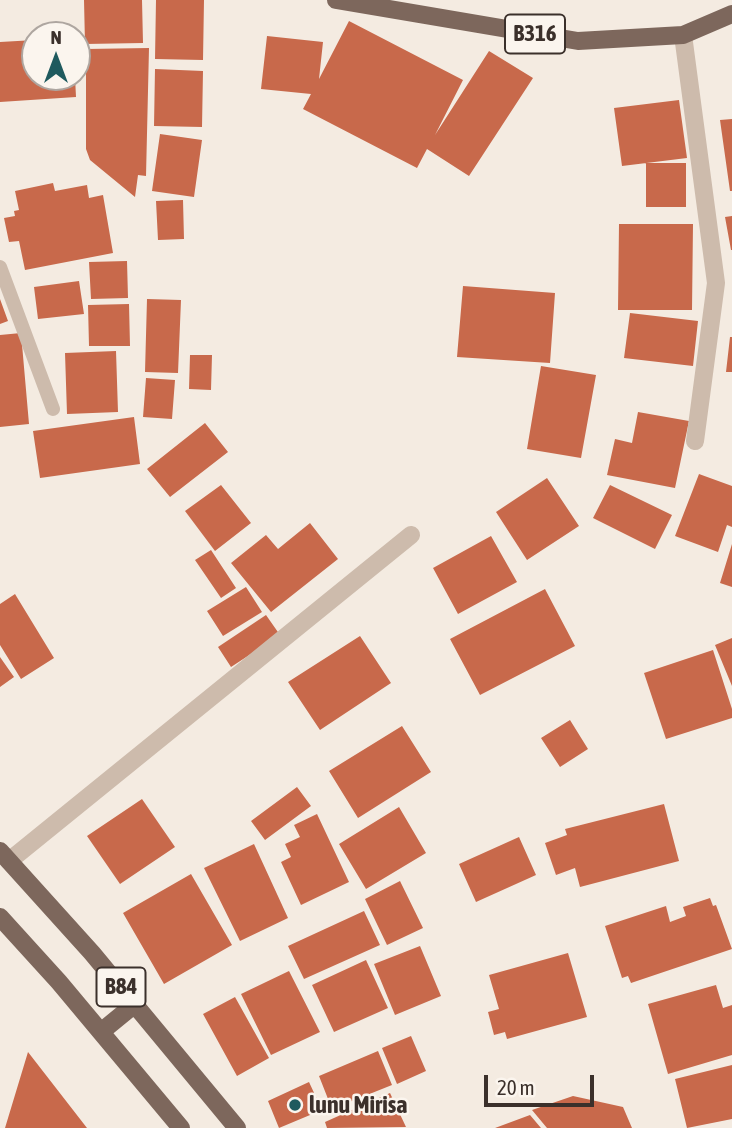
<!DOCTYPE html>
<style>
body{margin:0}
#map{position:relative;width:732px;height:1128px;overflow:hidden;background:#f4ebe1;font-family:"Asap Condensed",sans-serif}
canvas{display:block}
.north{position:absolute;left:21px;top:21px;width:70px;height:70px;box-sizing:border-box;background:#fbf5ee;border:2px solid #aea6a0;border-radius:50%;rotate:0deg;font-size:19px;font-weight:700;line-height:28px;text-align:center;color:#3b302b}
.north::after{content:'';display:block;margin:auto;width:24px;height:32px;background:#1f5a5e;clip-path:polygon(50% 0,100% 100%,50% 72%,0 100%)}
.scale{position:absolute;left:484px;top:1075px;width:110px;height:32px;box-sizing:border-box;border:4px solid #3b302b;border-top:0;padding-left:9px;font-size:21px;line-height:24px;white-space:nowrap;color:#3b302b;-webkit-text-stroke:5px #fbf5ee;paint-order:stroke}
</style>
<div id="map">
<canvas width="732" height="1128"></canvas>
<div class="north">N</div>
<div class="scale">20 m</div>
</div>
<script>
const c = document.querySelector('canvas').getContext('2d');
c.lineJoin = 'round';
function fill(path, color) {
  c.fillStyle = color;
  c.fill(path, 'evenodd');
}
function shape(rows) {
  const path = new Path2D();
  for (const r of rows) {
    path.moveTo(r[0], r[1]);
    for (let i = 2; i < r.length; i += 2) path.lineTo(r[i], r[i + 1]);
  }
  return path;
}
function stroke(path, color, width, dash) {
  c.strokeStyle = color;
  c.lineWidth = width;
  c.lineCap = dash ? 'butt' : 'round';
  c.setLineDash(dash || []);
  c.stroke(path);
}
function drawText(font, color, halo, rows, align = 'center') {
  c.font = font + ' "Asap Condensed",sans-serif';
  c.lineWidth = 5;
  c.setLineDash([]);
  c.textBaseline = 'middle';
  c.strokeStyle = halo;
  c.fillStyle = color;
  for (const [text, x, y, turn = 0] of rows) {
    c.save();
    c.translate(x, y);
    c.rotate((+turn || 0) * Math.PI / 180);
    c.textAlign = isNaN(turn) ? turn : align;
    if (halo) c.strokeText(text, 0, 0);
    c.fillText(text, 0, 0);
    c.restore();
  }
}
const building = shape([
 [84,0,142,0,143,43,85,44],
 [156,0,204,0,203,60,155,59],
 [349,21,463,80,435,135,489,51,533,78,469,176,427,149,417,168,303,109,311,94,261,89,267,36,323,42,319,79],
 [35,40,35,77,75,77,76,97,0,102,0,42],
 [149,48,146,176,138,175,135,197,90,160,86,149,86,49],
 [155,69,203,71,202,127,154,126],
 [679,100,687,158,622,166,614,108],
 [732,119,732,191,730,191,720,120],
 [160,134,202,140,194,197,152,191],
 [646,163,686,163,686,207,646,207],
 [53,183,55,191,87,185,89,198,103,195,113,253,25,270,19,241,9,242,4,218,15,216,14,211,19,210,15,191],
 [183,200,184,239,158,240,156,201],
 [732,216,732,250,731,250,725,217],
 [619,224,693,224,692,310,618,310],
 [127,261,128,298,91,299,89,262],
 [79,281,84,314,38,319,34,287],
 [463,286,555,293,550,363,457,357],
 [0,299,8,321,0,324],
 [147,299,181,300,178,373,145,372],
 [129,304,130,346,89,346,88,305],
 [630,313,698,321,693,366,624,358],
 [21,333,29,424,0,427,0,335],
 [730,337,732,337,732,372,726,372],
 [116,351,118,412,67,414,65,353],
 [190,355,212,355,211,390,189,389],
 [541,366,596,375,581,458,527,449],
 [146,378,175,380,172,419,143,417],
 [638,412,689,421,675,488,607,475,615,439,632,443],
 [134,417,140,464,40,478,33,431],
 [205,423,228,452,170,497,147,469],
 [699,474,732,486,732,527,727,525,718,552,675,536],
 [547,478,579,526,527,560,496,512],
 [221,485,251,523,215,551,185,511],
 [610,485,672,515,655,549,593,518],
 [310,523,338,559,271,612,231,563,266,535,278,549],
 [491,536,517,582,458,614,433,568],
 [732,544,732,587,720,583],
 [211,550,236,588,221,598,195,560],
 [246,587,262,612,223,636,207,611],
 [545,589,575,646,480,695,450,639],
 [15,594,54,658,21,679,0,645,0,604],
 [266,615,280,635,231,667,218,647],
 [360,636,391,683,320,730,288,682],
 [732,638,732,686,715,645],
 [713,650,732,709,732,718,666,739,644,673],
 [0,657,14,677,0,687],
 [570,720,588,749,560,767,541,738],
 [402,726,431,772,358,818,329,771],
 [297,787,311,806,265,840,251,821],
 [142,799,175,847,120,884,87,836],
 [664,804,679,861,580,887,575,868,556,875,545,843,567,835,565,829],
 [399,807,426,853,366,889,339,844],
 [317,814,349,882,301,905,281,862,291,857,285,844,300,837,294,825],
 [519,837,536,875,476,902,459,864],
 [254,844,288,918,240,941,204,868],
 [191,874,232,945,164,984,123,913],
 [400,881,423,928,387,945,365,899],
 [710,898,713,906,716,905,732,949,631,983,628,976,622,978,605,926,666,906,670,922,686,916,683,907],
 [364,911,380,945,304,979,288,946],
 [420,946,441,996,395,1015,374,964],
 [568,953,587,1017,507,1039,505,1032,494,1035,488,1012,499,1009,489,975],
 [366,960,388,1008,334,1032,312,985],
 [289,971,320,1032,271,1055,241,994],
 [716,985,723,1008,732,1005,732,1055,668,1074,648,1004],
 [235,997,269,1058,237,1076,203,1014],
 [411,1036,426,1071,397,1084,382,1048],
 [378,1051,392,1085,332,1109,319,1076],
 [28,1052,87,1128,5,1128],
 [732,1065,732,1119,687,1128,675,1079],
 [309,1082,322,1110,279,1128,268,1101],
 [390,1093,406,1127,327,1128,325,1122],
 [573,1096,623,1107,632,1128,547,1128,532,1110],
 [530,1115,541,1128,495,1128]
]);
const lane = shape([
 [0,267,53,409]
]);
const street = shape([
 [683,35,716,283,695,441],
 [9,861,411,535]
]);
const primary = shape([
 [336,0,578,41,683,35,732,14],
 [0,851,92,953,237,1128],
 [0,917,59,982,181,1128],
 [102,1031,135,1004]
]);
const markers = [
 [295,1105,7,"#1f5a5e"]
];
const shields = [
 [535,34,60],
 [121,987,49]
];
const shieldNames = [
 ["B316",535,34],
 ["B84",121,987]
];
const poiNames = [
 ["lunu Mirisa",309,1105]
];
fill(building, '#c8694b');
stroke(lane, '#cdbbac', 14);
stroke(street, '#cdbbac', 18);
stroke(primary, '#7d675c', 18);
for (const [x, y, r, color] of markers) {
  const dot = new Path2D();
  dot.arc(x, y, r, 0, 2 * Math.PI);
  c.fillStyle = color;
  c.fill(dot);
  stroke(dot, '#fbf5ee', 2.5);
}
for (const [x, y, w] of shields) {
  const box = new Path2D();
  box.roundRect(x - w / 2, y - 19.5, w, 39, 5);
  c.fillStyle = '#fbf5ee';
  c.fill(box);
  stroke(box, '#3b302b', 2);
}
drawText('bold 23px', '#3b302b', null, shieldNames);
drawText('bold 24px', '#3b302b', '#fbf5ee', poiNames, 'left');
</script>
